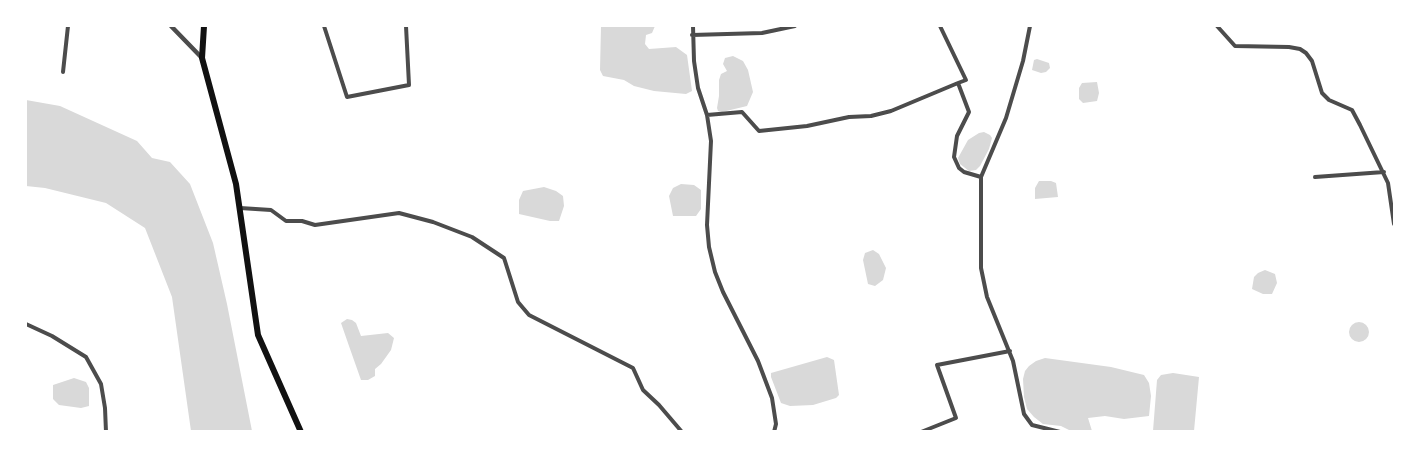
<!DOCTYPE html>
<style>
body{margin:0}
#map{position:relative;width:1420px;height:457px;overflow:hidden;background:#fff;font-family:"Asap Condensed",sans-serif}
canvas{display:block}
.frame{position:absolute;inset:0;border:27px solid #fff;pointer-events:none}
</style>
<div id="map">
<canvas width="1420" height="457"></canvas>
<div class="frame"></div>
</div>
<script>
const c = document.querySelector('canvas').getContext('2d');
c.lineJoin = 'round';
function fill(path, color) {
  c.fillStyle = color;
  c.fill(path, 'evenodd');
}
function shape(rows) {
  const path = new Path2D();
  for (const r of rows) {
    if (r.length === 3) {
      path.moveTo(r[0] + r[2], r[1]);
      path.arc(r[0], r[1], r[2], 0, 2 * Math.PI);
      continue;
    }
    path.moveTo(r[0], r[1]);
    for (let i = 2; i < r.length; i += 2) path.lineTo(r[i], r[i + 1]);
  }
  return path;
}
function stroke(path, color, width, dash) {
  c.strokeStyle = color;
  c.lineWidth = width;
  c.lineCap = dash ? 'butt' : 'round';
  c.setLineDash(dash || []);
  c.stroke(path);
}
const water = shape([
 [601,26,655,26,652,33,646,35,645,44,649,49,676,47,687,55,692,91,686,94,654,91,634,86,624,80,603,76,600,70],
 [733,56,743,61,748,70,753,92,747,106,722,112,718,111,717,108,719,96,719,80,721,74,727,71,723,64,725,58],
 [1037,59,1049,63,1050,68,1046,72,1041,73,1032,70,1034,60],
 [1097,82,1099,93,1097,101,1083,103,1079,99,1079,88,1082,83],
 [26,100,60,106,137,141,152,158,170,162,190,184,213,243,227,304,252,431,191,431,172,297,145,228,106,203,45,188,26,186],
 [984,132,990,135,992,138,989,149,980,166,976,170,969,171,960,164,958,158,968,140,979,133],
 [1039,181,1051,181,1056,183,1058,197,1035,199,1035,188],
 [681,184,694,185,701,190,701,209,696,216,673,216,669,196,673,188],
 [544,187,556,191,563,196,564,206,559,221,550,221,519,214,519,200,523,191],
 [873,250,879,254,886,268,883,280,875,286,868,284,863,260,865,253],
 [1265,270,1275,274,1277,283,1272,294,1263,294,1252,289,1254,277,1258,273],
 [347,319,352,320,356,323,361,336,388,333,394,338,391,350,381,364,375,369,375,376,368,380,361,380,349,346,341,323],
 [1359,332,10],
 [827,357,834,360,839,395,836,398,813,405,790,406,781,403,771,377,771,373],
 [1045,358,1111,367,1144,375,1149,383,1151,396,1149,416,1124,419,1105,416,1088,418,1092,431,1071,431,1061,426,1043,424,1034,417,1027,409,1024,397,1023,379,1025,371,1029,366,1036,361],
 [1173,373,1199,377,1194,431,1153,431,1157,380,1161,375],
 [74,378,86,382,89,388,89,406,81,408,59,405,53,399,53,385]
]);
const minor = shape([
 [324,26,347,97,409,85,406,26],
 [693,26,694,61,698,88,707,115,711,141,707,225,709,247,715,272,723,292,758,361,772,398,776,424,774,432],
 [940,26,966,80,958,83],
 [1030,26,1023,61,1006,118,981,177,981,268,987,297,1013,361,1024,414,1032,425,1060,432],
 [1217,26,1235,46,1289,47,1300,49,1306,53,1312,61,1322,93,1329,100,1352,110,1360,125,1388,183,1394,224],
 [692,35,762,33,795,26],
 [63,72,68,26],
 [707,115,742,112,759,131,807,126,849,117,871,116,891,111,958,83,969,112,957,136,954,157,959,168,964,172,981,177],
 [1315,177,1384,172],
 [240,208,271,210,286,221,302,221,315,225,399,213,433,222,472,237,504,258,518,302,529,315,633,368,643,390,659,405,682,432],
 [26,324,52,336,86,357,101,384,105,408,106,432],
 [921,432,956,418,937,365,1010,351]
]);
const tertiary = shape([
 [171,26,202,58]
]);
const trunk = shape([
 [204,26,202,58,236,184,258,335,301,432]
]);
fill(water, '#d9d9d9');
stroke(minor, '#4c4c4c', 4);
stroke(tertiary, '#4c4c4c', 4.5);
stroke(trunk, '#111', 6);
</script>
